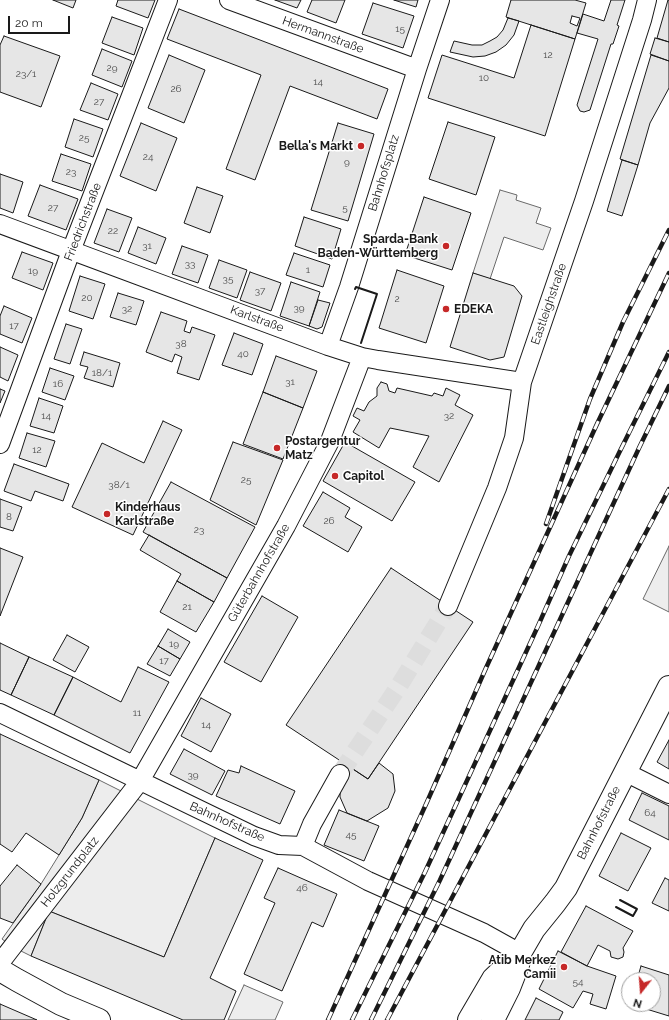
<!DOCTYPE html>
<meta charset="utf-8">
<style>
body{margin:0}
#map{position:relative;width:669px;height:1020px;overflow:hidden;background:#fff;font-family:Raleway,sans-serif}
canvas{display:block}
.north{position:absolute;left:621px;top:972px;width:40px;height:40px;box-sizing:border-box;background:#fff;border:1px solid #a3a3a3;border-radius:50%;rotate:197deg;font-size:11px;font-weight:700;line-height:16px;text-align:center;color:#1a1a1a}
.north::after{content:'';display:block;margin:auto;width:14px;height:18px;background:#c62828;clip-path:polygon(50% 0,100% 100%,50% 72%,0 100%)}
.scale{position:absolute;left:8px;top:16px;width:62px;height:18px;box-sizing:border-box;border:2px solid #1a1a1a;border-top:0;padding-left:5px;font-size:12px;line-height:14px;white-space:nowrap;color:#1a1a1a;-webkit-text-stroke:3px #fff;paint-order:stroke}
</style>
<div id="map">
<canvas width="669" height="1020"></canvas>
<div class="north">N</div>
<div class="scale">20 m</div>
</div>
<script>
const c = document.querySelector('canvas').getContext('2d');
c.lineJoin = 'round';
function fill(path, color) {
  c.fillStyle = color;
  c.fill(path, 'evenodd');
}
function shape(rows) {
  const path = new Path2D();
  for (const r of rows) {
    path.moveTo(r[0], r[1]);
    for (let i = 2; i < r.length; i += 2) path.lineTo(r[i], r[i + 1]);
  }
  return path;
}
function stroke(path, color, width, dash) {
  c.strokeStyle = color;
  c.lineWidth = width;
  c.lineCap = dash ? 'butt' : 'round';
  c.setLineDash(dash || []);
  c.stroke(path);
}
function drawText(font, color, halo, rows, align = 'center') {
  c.font = font + ' Raleway,sans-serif';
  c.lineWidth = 3;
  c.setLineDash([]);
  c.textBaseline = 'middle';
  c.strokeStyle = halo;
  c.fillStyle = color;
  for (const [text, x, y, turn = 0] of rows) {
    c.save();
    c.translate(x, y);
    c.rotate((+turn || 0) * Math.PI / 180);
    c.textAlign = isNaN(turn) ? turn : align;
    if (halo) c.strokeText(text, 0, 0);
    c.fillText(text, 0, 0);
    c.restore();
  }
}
const parking = shape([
 [500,190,517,195,516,200,541,208,536,223,551,228,543,250,504,237,490,279,473,273,500,190],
 [669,546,669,612,643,599,669,546],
 [99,780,215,838,164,957,49,911,31,956,13,947,2,939,41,884,82,818,99,780],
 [244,985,283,1002,275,1020,228,1020,244,985]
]);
const building = shape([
 [53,0,76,0,73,8,53,0],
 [118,0,155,0,148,18,116,6,118,0],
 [275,0,301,0,297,8,275,0],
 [312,0,345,0,336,23,307,12,312,0],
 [394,0,418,0,416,7,394,0],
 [511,0,575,0,586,3,575,39,506,17,511,0],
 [611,0,625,0,617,25,619,26,613,44,611,44,590,110,584,112,580,111,577,105,598,39,577,33,583,14,604,21,611,0],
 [668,0,669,0,669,42,657,38,668,0],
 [373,3,414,16,403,48,362,34,373,3],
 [179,9,388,89,377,119,290,86,255,180,226,169,261,75,167,39,179,9],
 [572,16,580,18,577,26,570,23,572,16],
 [112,17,143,28,134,55,102,43,112,17],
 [508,18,519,21,514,35,506,45,496,52,485,56,473,57,450,52,454,41,472,45,482,45,490,41,497,37,503,30,508,18],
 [531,25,575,39,545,136,428,98,442,55,514,78,531,25],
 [4,36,60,56,41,107,0,92,0,45,4,36],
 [655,38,669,42,669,61,650,54,655,38],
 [102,49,132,61,122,87,92,75,102,49],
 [169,55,205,70,184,123,148,108,169,55],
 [651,55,669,61,669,88,650,123,638,165,620,159,651,55],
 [91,83,118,94,108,120,80,110,91,83],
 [74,119,103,129,93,157,65,147,74,119],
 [448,122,495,137,476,195,429,179,448,122],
 [141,123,177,138,156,191,120,176,141,123],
 [338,123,374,134,348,221,311,210,338,123],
 [61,154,91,164,82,191,52,181,61,154],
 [622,160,638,165,622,216,607,211,622,160],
 [0,174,23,182,13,213,0,208,0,174],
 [40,185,78,199,66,230,28,216,40,185],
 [197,187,223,196,210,233,184,223,197,187],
 [424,197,471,213,452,270,405,255,424,197],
 [107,209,132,218,119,252,94,243,107,209],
 [304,217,341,229,332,259,295,246,304,217],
 [138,227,166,238,156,264,128,253,138,227],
 [182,246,208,255,198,283,172,274,182,246],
 [22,252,53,263,43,290,12,278,22,252],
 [294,253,330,265,323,287,286,275,294,253],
 [219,260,247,270,237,298,209,288,219,260],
 [397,270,444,286,426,343,379,328,397,270],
 [250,272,281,283,271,311,240,300,250,272],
 [473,273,514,286,522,296,504,357,490,360,450,347,473,273],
 [80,276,105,284,93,319,69,311,80,276],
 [291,282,320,292,309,326,280,316,291,282],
 [118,293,144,301,136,325,110,317,118,293],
 [318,300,330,303,322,327,317,329,309,326,318,300],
 [4,306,32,318,22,343,0,334,0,316,4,306],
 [161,312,187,321,184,331,190,333,192,327,215,335,199,380,177,373,182,357,175,354,172,362,146,352,161,312],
 [66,324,82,329,70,364,54,359,66,324],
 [234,333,263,344,252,375,222,365,234,333],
 [0,347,18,355,8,381,0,377,0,347],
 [84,352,120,363,113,387,84,378,88,367,80,365,84,352],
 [276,356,317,371,303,408,263,392,276,356],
 [50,368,74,376,65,400,42,392,50,368],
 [381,382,387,384,389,391,395,393,397,388,432,396,434,393,443,396,446,388,460,395,455,405,473,415,439,482,413,467,429,436,390,428,379,448,353,432,360,420,353,416,357,408,364,411,369,402,377,396,377,388,381,382],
 [0,389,5,391,0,403,0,389],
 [263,392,303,408,283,459,243,444,263,392],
 [39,398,63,406,54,433,30,426,39,398],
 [163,421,182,430,133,535,72,507,102,443,144,463,163,421],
 [27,433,55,441,46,467,19,458,27,433],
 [233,442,283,460,256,525,210,500,233,442],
 [345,442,415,482,392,521,323,481,345,442],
 [14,464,69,484,63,501,35,491,31,501,4,491,14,464],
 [171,482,255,527,227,578,143,532,171,482],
 [323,492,350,508,345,517,362,527,348,552,303,526,323,492],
 [0,499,22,507,13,531,0,527,0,499],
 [149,535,227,578,214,602,177,581,181,574,140,550,149,535],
 [0,548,23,557,0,616,0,548],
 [391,568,473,622,368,779,286,725,391,568],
 [177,581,214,602,196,632,160,612,177,581],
 [262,596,298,617,261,682,224,662,262,596],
 [168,629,190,642,180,659,158,646,168,629],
 [67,635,89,647,75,672,53,660,67,635],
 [0,643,29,657,11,695,0,690,0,643],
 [158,646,180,659,170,676,147,664,158,646],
 [29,657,73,677,54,715,11,695,29,657],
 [138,667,169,682,130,753,54,715,73,677,121,702,138,667],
 [201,698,231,714,211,752,181,736,201,698],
 [0,734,99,780,82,818,59,855,26,833,12,852,0,844,0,734],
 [669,740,669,769,657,762,669,740],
 [184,749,225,771,212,795,170,774,184,749],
 [341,761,368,779,379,763,393,774,395,791,388,808,367,821,347,813,340,797,341,761],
 [241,766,295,791,280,824,216,796,228,770,239,773,241,766],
 [642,793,669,806,669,840,629,820,642,793],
 [339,810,379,826,364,861,324,845,339,810],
 [621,833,651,848,628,891,599,876,621,833],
 [215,838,263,860,210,978,236,991,224,1020,183,1020,31,956,49,911,164,957,215,838],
 [17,865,41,884,13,923,0,918,0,886,17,865],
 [278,868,337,894,323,927,312,922,282,991,244,974,275,903,264,898,278,868],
 [665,878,669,880,669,911,652,903,665,878],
 [586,906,633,931,623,948,624,952,623,957,618,959,611,957,610,951,598,945,587,966,561,952,586,906],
 [558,951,587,966,616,976,606,1009,590,1004,593,994,583,991,573,1008,539,989,558,951],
 [641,966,669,975,669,1016,630,1004,653,1004,653,980,637,980,641,966],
 [536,998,563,1012,559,1020,525,1020,536,998],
 [0,1004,37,1020,0,1020,0,1004]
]);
const streetTunnel = shape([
 [340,774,399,686,448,606]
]);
const street = shape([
 [229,0,417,69],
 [0,224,328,346,362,357,378,360,522,382],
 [328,346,349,287,417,69,440,0],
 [0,444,71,251,168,0],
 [448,606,497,488,514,438,522,382,584,201,642,20,647,0],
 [0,713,254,836,279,845,303,846,368,881,484,933,520,953],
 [625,772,669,794],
 [303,846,312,824,340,774],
 [0,963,140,781,286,526,330,441,362,357]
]);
const secondary = shape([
 [0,970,17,980,61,1004,99,1020],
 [469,1020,493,979,520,953,534,929,555,903,566,888,669,687],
 [493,1020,509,988,518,965,520,955]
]);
const rail = shape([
 [546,524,590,399,623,322,669,230],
 [328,1020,427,802,486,668,597,424,669,273],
 [352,1020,425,872,538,626,569,556,619,453,669,352],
 [371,1020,440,880,639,448,669,386],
 [387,1020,669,489]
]);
const wall = shape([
 [355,289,356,287,377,294,361,343],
 [616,907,633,916,637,909,620,900]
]);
const markers = [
 [361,146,4,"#c62828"],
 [446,246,4,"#c62828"],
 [446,309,4,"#c62828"],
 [277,448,4,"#c62828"],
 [335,476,4,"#c62828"],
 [107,514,4,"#c62828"],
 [564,967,4,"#c62828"]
];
const numberNames = [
 ["15",400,29],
 ["12",548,55],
 ["29",112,68],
 ["23/1",26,74],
 ["10",484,78],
 ["14",318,82],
 ["26",176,89],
 ["27",99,102],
 ["25",84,138],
 ["24",148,157],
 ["9",347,162],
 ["23",71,172],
 ["27",53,208],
 ["5",345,208],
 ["22",113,231],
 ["31",147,246],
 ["33",190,264],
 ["1",308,270],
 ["19",33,271],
 ["35",228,279],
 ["37",260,291],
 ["20",87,298],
 ["2",397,299],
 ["39",299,308],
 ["32",127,309],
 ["17",14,326],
 ["38",181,344],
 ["40",243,354],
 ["18/1",102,373],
 ["31",290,382],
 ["16",58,384],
 ["14",46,416],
 ["32",449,416],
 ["12",37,450],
 ["25",246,480],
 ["38/1",119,485],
 ["8",9,517],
 ["26",329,521],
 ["23",199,530],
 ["21",187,607],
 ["19",174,644],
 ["17",164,661],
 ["11",137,713],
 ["14",206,725],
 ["39",193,775],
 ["64",650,813],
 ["45",351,835],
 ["46",302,888],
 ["54",578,982]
];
const streetNames = [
 ["Hermannstraße",323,35,20],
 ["Bahnhofsplatz",384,173,-73],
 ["Friedrichstraße",83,222,-69],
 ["Eastleighstraße",549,304,-71],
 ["Karlstraße",257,319,20],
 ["Güterbahnhofstraße",259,573,-60],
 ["Bahnhofstraße",227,822,24],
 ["Bahnhofstraße",599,823,-63],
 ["Holzgrundplatz",70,872,-52]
];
const poiNames = [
 ["Bella's Markt",353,146,"right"],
 ["Sparda-Bank",438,239,"right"],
 ["Baden-Württemberg",438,253,"right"],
 ["EDEKA",454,309],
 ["Postargentur",285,441],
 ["Matz",285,455],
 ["Capitol",343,476],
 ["Kinderhaus",115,507],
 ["Karlstraße",115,521],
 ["Atib Merkez",556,960,"right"],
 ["Camii",556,974,"right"]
];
fill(parking, '#ededed');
stroke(parking, '#6a6a6a', 1);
fill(building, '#e6e6e6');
stroke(building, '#1a1a1a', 1);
stroke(streetTunnel, '#ddd', 18, [18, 9]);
stroke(street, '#1a1a1a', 20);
stroke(secondary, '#1a1a1a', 24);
stroke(street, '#fff', 18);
stroke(secondary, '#fff', 22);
stroke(rail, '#1a1a1a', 4.5);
stroke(rail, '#fff', 3, [9]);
stroke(wall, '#1a1a1a', 2);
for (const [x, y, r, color] of markers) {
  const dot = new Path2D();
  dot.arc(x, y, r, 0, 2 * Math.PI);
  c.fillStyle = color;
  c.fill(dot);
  stroke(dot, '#fff', 1.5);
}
drawText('10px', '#4d4d4d', null, numberNames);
drawText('12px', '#1a1a1a', '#fff', streetNames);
drawText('bold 12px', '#1a1a1a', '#fff', poiNames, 'left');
</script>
